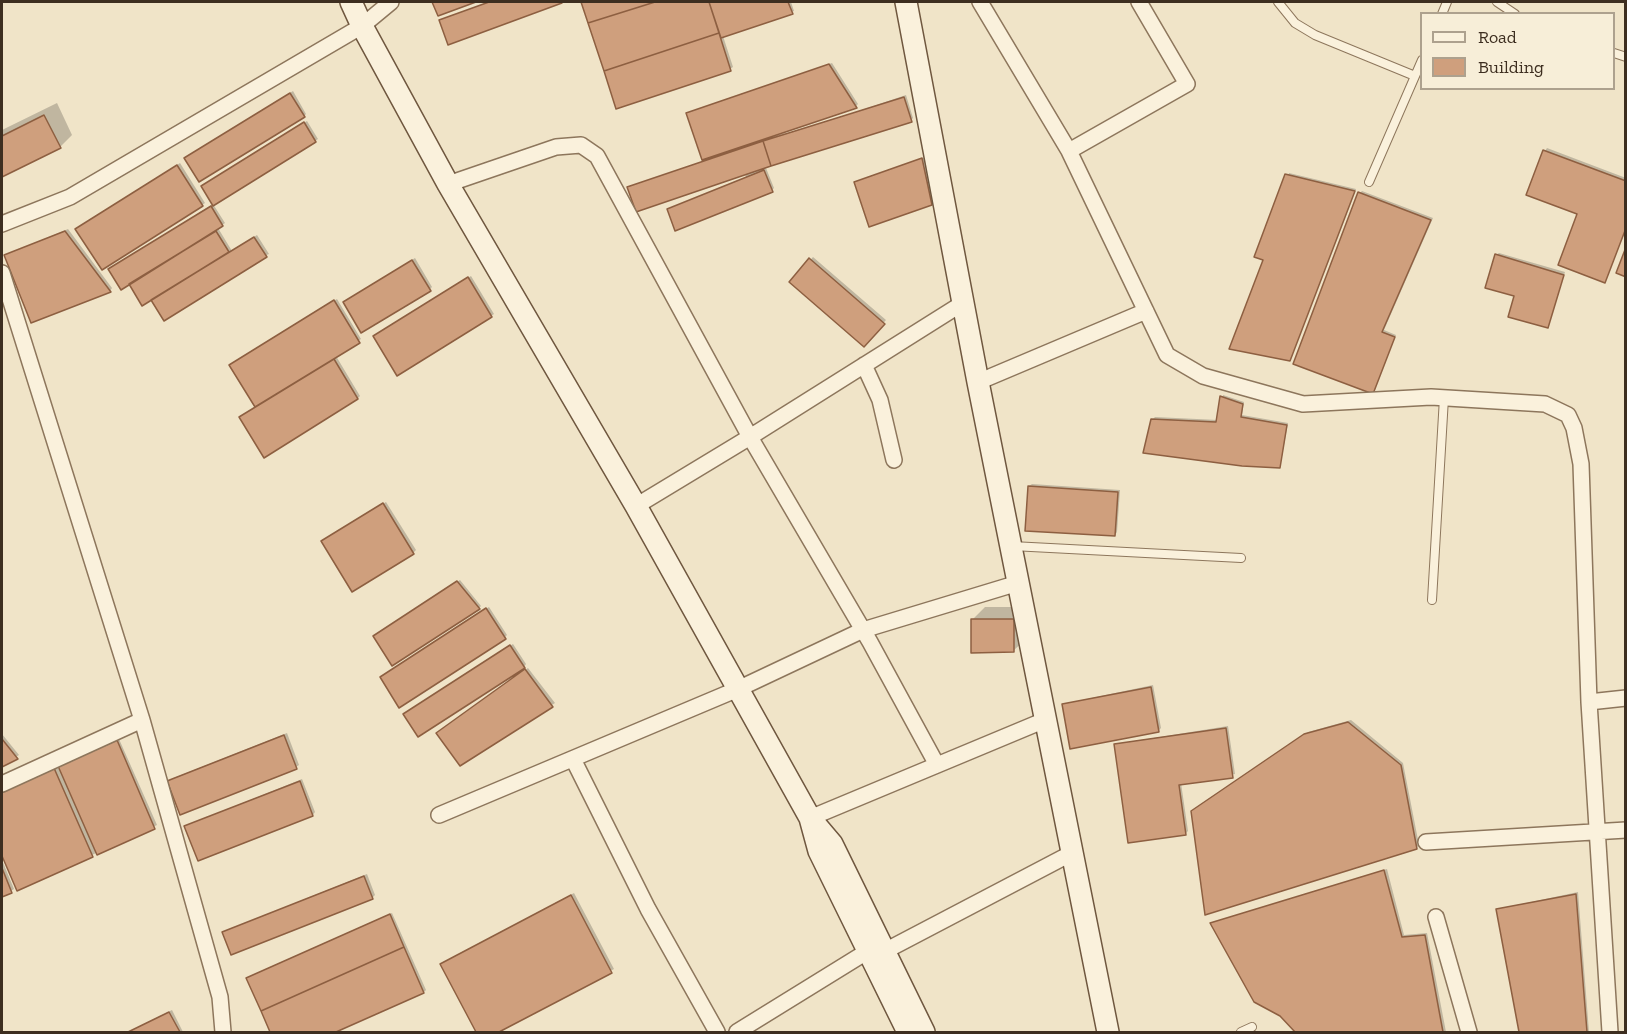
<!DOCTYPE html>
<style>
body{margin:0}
#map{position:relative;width:1627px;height:1034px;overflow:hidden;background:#f0e4c8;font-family:"Zilla Slab",serif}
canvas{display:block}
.frame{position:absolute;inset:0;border:3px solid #3d2e20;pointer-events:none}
.legend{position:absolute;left:1420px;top:12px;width:195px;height:78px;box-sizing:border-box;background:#f7eed8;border:2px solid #ada18e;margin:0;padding:8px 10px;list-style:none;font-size:18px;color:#3d2e20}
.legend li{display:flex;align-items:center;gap:12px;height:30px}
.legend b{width:30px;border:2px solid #ada18e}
</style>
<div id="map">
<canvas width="1627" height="1034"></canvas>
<div class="frame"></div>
<ul class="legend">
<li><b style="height:8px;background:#faf1dc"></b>Road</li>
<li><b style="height:16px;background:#cf9f7d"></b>Building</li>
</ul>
</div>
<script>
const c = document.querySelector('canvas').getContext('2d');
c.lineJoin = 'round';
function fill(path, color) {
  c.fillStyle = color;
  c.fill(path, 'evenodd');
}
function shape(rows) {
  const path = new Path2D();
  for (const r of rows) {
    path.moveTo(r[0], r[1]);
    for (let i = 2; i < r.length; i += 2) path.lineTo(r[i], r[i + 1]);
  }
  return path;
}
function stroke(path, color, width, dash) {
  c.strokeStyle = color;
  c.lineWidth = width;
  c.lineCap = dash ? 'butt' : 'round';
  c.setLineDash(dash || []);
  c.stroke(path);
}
const shadow = shape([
 [434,2,472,2,438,14],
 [488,2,560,2,449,43,441,21],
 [583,2,791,2,794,11,723,36,733,67,730,69,617,107],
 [832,63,858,104,856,106,688,114],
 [293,91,306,114,304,116,188,156],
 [906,95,913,118,911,120,766,168,774,188,772,190,668,210,746,177,745,174,629,188],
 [57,103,72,135,60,147,2,175,2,130],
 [307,121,318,139,315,141,205,184],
 [1547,148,1626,178,1626,230,1604,281,1579,213,1545,151],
 [925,157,934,201,931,204,856,182],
 [180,163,205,203,202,205,80,226],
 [1289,173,1356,189,1292,356,1265,259],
 [1362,191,1433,218,1384,330,1396,335,1373,392,1360,193],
 [213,204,225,223,218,228,232,251,257,235,269,254,152,298,112,267],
 [68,229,112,288,110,291,6,255],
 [1499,253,1565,272,1547,327,1516,295,1496,255],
 [813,257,886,320,864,345,791,282],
 [415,258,432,287,430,289,347,300],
 [471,276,494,314,398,374,377,334],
 [337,299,361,339,336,356,360,396,358,398,256,407,231,365],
 [1223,395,1244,402,1242,415,1288,423,1280,467,1153,419,1155,417,1218,420],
 [1032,484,1120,490,1117,532,1115,535,1029,486],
 [386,502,416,550,413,553,325,539],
 [460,580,481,606,479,608,377,634],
 [489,607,507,635,505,637,384,675],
 [985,607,1025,607,1026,639,1013,651,972,620],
 [513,644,526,664,524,667,408,712],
 [528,668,555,703,460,764,440,731],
 [1153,685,1161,728,1159,730,1063,704],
 [1351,720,1403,763,1419,845,1417,847,1195,808,1308,732],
 [1228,726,1235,774,1181,783,1188,831,1185,834,1116,744],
 [287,733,299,765,296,767,181,813,169,781,171,779],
 [2,734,19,755,2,765],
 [119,739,157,825,18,889,2,852,2,791,57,767,58,769],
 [302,779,315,812,313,815,186,826],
 [2,860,14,889,2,896],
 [1387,869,1404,935,1427,933,1446,1032,1297,1032,1212,923],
 [367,874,375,895,372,898,223,932],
 [1578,892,1589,1032,1520,1032,1498,909],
 [574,893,614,969,496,1032,478,1032,442,964],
 [392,913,426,990,424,992,332,1032,272,1032,248,978,250,976],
 [172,1010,183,1032,128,1032]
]);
const building = shape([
 [432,2,476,2,438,16,432,2],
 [489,2,561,2,562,3,448,45,439,20,489,2],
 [581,2,655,2,588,23,581,2],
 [655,2,709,2,719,33,604,71,588,23,655,2],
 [709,2,788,2,793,14,721,38,709,2],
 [719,33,731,71,616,109,604,71,719,33],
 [829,64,857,108,702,160,686,113,829,64],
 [290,93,305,117,199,182,184,158,290,93],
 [904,97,912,122,771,166,763,141,904,97],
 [44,115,61,148,2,177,2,136,44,115],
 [304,122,316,142,213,206,201,186,304,122],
 [763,141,771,166,636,212,627,187,763,141],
 [1543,150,1626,181,1626,228,1605,283,1558,265,1577,214,1526,195,1543,150],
 [922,158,932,205,869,227,854,182,922,158],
 [177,165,203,206,102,270,75,229,177,165],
 [764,170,773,192,675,231,667,209,764,170],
 [1285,174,1355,191,1290,361,1229,349,1263,260,1254,257,1285,174],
 [1358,192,1431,220,1382,332,1395,337,1373,394,1293,364,1358,192],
 [211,206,223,226,121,290,108,269,211,206],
 [65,231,111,292,31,323,4,255,65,231],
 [216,231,229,252,142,306,129,284,216,231],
 [254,237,267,257,164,321,151,300,254,237],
 [1626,247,1626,277,1616,273,1626,247],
 [1495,254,1564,275,1548,328,1508,317,1514,296,1485,288,1495,254],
 [809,258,885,324,864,347,789,282,809,258],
 [412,260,431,291,361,333,343,302,412,260],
 [468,277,492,317,397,376,373,336,468,277],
 [334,300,360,343,255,407,229,365,334,300],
 [334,359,358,399,264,458,239,417,334,359],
 [1220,396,1243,404,1241,417,1287,425,1280,468,1242,466,1143,453,1151,419,1216,422,1220,396],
 [1028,486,1118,492,1115,536,1025,531,1028,486],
 [383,503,414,554,352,592,321,541,383,503],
 [457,581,480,609,392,666,373,636,457,581],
 [486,608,506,639,399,708,380,677,486,608],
 [971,619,1014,619,1014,652,971,653,971,619],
 [510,645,525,668,418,737,403,714,510,645],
 [525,669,553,707,460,766,436,733,525,669],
 [1151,687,1159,732,1070,749,1062,704,1151,687],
 [1348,722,1401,765,1417,849,1205,915,1191,811,1304,734,1348,722],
 [1226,728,1233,778,1179,785,1186,835,1128,843,1114,744,1226,728],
 [284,735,297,769,180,815,167,781,284,735],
 [2,739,18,759,2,767,2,739],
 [117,740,155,829,97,855,58,766,117,740],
 [54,768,93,857,17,891,2,856,2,791,54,768],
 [300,781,313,816,198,861,184,826,300,781],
 [2,868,12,893,2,897,2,868],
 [1384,870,1402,937,1425,935,1443,1032,1295,1032,1280,1016,1254,1002,1210,923,1384,870],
 [364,876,373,899,231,955,222,932,364,876],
 [1576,894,1587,1032,1519,1032,1496,909,1576,894],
 [571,895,612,973,499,1032,476,1032,440,964,571,895],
 [390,914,404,947,261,1011,246,978,390,914],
 [404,947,424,993,336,1032,270,1032,261,1011,404,947],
 [169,1012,180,1032,128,1032,169,1012]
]);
const lane = shape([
 [1278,2,1295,23,1315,35,1415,76],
 [1497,2,1515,14],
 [1442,14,1447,2],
 [1614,53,1626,57],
 [1369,182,1422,60],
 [1012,546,1241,558],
 [1432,600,1444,398],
 [1241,1032,1252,1027]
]);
const street = shape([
 [980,2,1069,151,1167,355,1203,376,1303,404,1431,397,1545,404,1568,415,1574,428,1581,464,1589,702,1610,1032],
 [1069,151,1187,84,1139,2],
 [448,184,556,147,581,145,597,156,750,437,870,642,937,765],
 [2,224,70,197,362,26,391,2],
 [2,273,142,720,220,997,223,1032],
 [864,365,880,400,894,460],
 [978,382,1146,311],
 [636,506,750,437,963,303],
 [1589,702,1626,698],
 [573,759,648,909,717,1032],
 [2,784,142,720],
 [439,815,738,689,863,630,1018,583],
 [810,818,1045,720],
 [1426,842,1626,830],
 [1436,917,1469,1032],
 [885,951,1072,853],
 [737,1032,868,951]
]);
const secondary = shape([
 [351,2,362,26,448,184,636,506,810,818],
 [906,2,978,382,1108,1032],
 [908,1032,819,851,810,818,832,844,924,1032]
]);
fill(shadow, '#0003');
fill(building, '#cf9f7d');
stroke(building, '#8d5f41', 1.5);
stroke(lane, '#8d765c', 10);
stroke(street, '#8d765c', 18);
stroke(secondary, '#6f573f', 24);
stroke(lane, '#faf1dc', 8);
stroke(street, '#faf1dc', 15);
stroke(secondary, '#faf1dc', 21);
</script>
